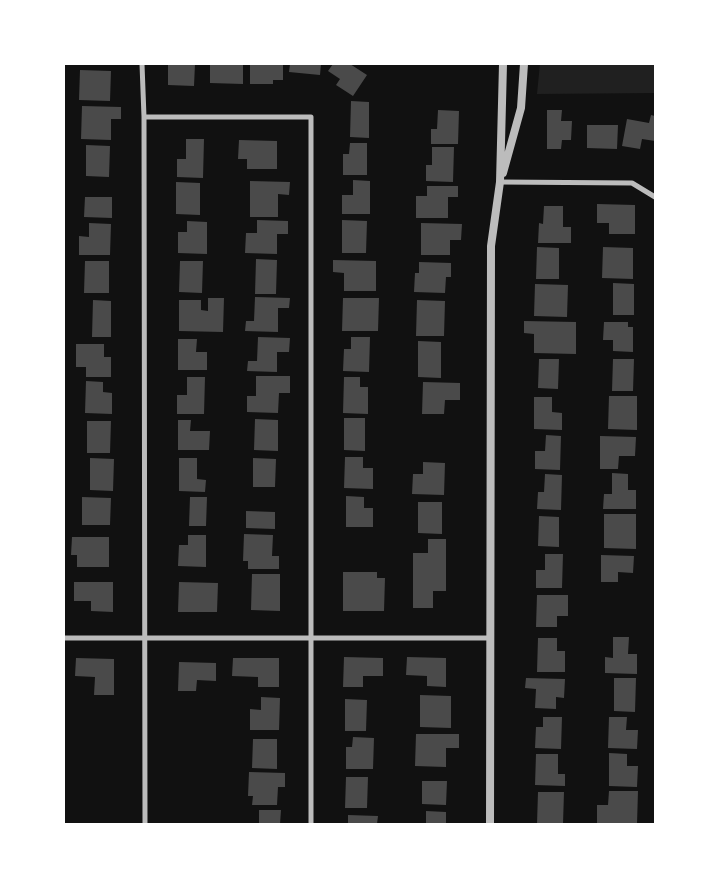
<!DOCTYPE html>
<style>
body{margin:0}
#map{position:relative;width:719px;height:888px;overflow:hidden;background:#111;font-family:"IBM Plex Sans",sans-serif}
canvas{display:block}
.frame{position:absolute;inset:0;border:65px solid #fff;pointer-events:none}
</style>
<div id="map">
<canvas width="719" height="888"></canvas>
<div class="frame"></div>
</div>
<script>
const c = document.querySelector('canvas').getContext('2d');
c.lineJoin = 'round';
function fill(path, color) {
  c.fillStyle = color;
  c.fill(path, 'evenodd');
}
function shape(rows) {
  const path = new Path2D();
  for (const r of rows) {
    path.moveTo(r[0], r[1]);
    for (let i = 2; i < r.length; i += 2) path.lineTo(r[i], r[i + 1]);
  }
  return path;
}
function stroke(path, color, width, dash) {
  c.strokeStyle = color;
  c.lineWidth = width;
  c.lineCap = dash ? 'butt' : 'round';
  c.setLineDash(dash || []);
  c.stroke(path);
}
const green = shape([
 [540,64,655,64,655,93,537,94]
]);
const building = shape([
 [195,64,194,86,168,85,168,65],
 [210,64,243,64,243,84,210,83],
 [250,64,283,64,283,80,273,80,273,84,250,84],
 [290,64,321,64,320,75,289,72],
 [333,64,350,64,367,75,353,96,336,85,340,79,328,71],
 [80,70,111,71,110,101,79,100],
 [351,101,369,102,369,138,350,137],
 [82,106,121,107,121,119,111,119,111,140,81,139],
 [438,110,459,111,458,144,431,144,431,129,437,129],
 [547,110,562,110,561,121,572,121,571,140,562,140,561,149,547,149],
 [651,115,655,116,655,141,642,139,640,149,622,146,627,119,649,123],
 [587,125,618,125,617,149,587,148],
 [186,139,204,139,203,178,177,177,177,159,186,159],
 [239,140,277,141,277,169,247,169,247,159,238,159],
 [350,143,367,143,367,175,343,175,343,154,349,154],
 [86,145,110,146,109,177,86,176],
 [432,147,454,147,453,182,426,181,426,165,432,165],
 [353,180,370,181,370,214,342,214,342,195,353,195],
 [250,181,290,182,289,195,278,194,278,217,250,217],
 [176,182,200,183,200,215,176,214],
 [427,186,458,186,458,197,448,197,448,218,416,218,416,196,427,196],
 [85,197,112,197,112,218,84,217],
 [597,204,635,205,635,234,609,234,609,223,597,223],
 [544,206,563,206,563,227,571,227,571,243,538,243,539,223,543,224],
 [257,220,288,221,288,234,277,234,277,254,245,253,246,233,257,233],
 [342,220,367,221,366,253,342,253],
 [187,221,207,222,207,254,178,253,178,232,187,232],
 [89,223,111,224,110,255,79,255,79,236,89,237],
 [421,223,462,224,461,240,450,240,450,255,421,255],
 [537,247,559,248,559,279,536,279],
 [603,247,633,248,633,279,602,278],
 [256,259,277,260,276,294,255,294],
 [333,260,376,261,376,291,344,291,344,273,333,272],
 [85,261,109,261,109,293,84,293],
 [180,261,203,261,202,293,179,292],
 [419,262,451,263,451,277,446,277,445,293,414,292,415,273,419,273],
 [613,283,634,284,634,315,613,315],
 [535,284,568,285,567,317,534,316],
 [255,297,290,298,289,308,278,308,278,332,245,331,246,321,254,321],
 [208,298,224,298,223,332,179,331,179,300,201,300,201,310,208,311],
 [343,298,379,298,378,331,342,331],
 [93,300,111,301,111,337,92,337],
 [417,300,445,301,444,336,416,336],
 [524,321,576,322,576,354,534,353,534,334,524,333],
 [604,322,628,322,628,327,633,327,633,352,613,351,613,340,603,340],
 [258,337,290,338,289,352,277,352,277,372,247,371,248,361,257,361],
 [351,337,370,337,369,372,343,371,344,349,351,349],
 [178,339,197,339,196,352,207,352,207,370,178,370],
 [418,341,441,342,441,378,418,377],
 [76,344,104,344,104,357,111,357,111,377,86,377,86,367,76,367],
 [539,359,559,359,558,389,538,388],
 [613,359,634,359,633,391,612,391],
 [256,376,290,376,290,393,279,393,278,413,247,412,247,396,256,396],
 [187,377,205,377,204,414,177,414,177,395,187,395],
 [344,377,360,377,360,387,368,387,368,414,343,413],
 [86,381,103,382,103,392,112,393,112,414,85,413],
 [423,382,460,383,460,400,445,400,444,414,422,414],
 [609,396,637,396,637,430,608,429],
 [534,397,552,397,552,412,562,413,562,430,534,429],
 [344,418,365,418,365,451,344,450],
 [255,419,278,420,278,451,254,450],
 [178,420,191,420,190,431,210,431,209,450,178,450],
 [87,421,111,421,110,453,87,453],
 [546,435,561,436,560,470,535,469,535,451,545,451],
 [600,436,636,437,635,456,619,456,618,469,600,469],
 [345,457,363,457,363,468,373,468,373,489,344,488],
 [90,458,114,459,113,491,90,490],
 [179,458,197,458,197,479,206,480,205,492,179,491],
 [253,458,276,459,275,487,253,487],
 [423,462,445,463,444,495,412,494,413,474,423,474],
 [612,473,628,474,628,490,636,490,636,509,603,509,604,494,612,494],
 [545,474,562,475,561,510,537,509,538,492,544,492],
 [346,496,364,497,364,508,373,508,373,527,346,527],
 [82,497,111,498,110,525,82,525],
 [190,497,207,497,206,526,189,526],
 [418,502,442,502,442,534,418,533],
 [246,511,275,512,275,529,246,528],
 [604,514,636,514,636,549,604,548],
 [539,516,559,517,559,547,538,546],
 [244,534,273,535,272,556,279,556,279,569,248,569,248,561,243,561],
 [188,535,206,535,206,567,178,566,179,545,188,545],
 [72,537,109,537,109,567,77,567,77,555,71,555],
 [428,539,446,539,446,591,433,591,433,608,413,608,413,553,428,553],
 [545,554,563,554,562,588,536,588,536,570,545,570],
 [601,555,634,556,633,573,618,572,618,582,601,582],
 [343,572,377,572,377,578,385,578,384,611,343,611],
 [252,574,280,574,280,611,251,610],
 [74,582,113,582,113,612,91,611,91,601,74,601],
 [179,582,218,583,217,612,178,612],
 [537,595,568,595,568,616,557,616,557,627,536,627],
 [613,637,629,637,628,654,637,654,637,674,605,673,605,657,613,658],
 [538,638,557,638,557,651,565,651,565,672,537,672],
 [344,657,383,658,383,676,363,676,363,687,343,687],
 [407,657,446,658,446,687,427,686,427,676,406,675],
 [76,658,114,659,114,695,94,695,95,677,75,676],
 [233,658,279,658,279,687,258,687,258,677,232,676],
 [179,662,216,663,216,681,197,680,196,691,178,691],
 [526,678,565,679,564,698,556,697,556,709,535,708,536,689,525,688],
 [614,678,636,678,635,712,614,711],
 [420,695,451,696,451,728,420,727],
 [261,697,280,698,279,730,250,730,250,709,261,710],
 [345,699,367,700,366,731,345,731],
 [543,717,562,717,561,749,535,748,536,727,543,727],
 [609,717,627,717,626,730,638,730,637,749,608,748],
 [416,734,459,734,459,748,446,748,446,767,415,766],
 [353,737,374,738,373,769,346,769,346,747,352,747],
 [253,739,277,739,277,769,252,768],
 [609,753,627,754,627,766,638,766,637,787,609,786],
 [536,754,558,754,558,774,565,774,565,786,535,785],
 [249,772,285,773,285,787,278,787,277,805,252,805,253,796,248,796],
 [346,777,368,777,367,808,345,808],
 [422,781,447,781,446,805,422,804],
 [609,791,638,791,637,824,597,824,597,805,608,805],
 [538,792,564,792,563,824,537,824],
 [259,810,281,810,280,824,259,824],
 [426,811,446,812,446,824,426,824],
 [348,815,378,816,377,824,348,824]
]);
const minor = shape([
 [142,64,144,117,145,824],
 [144,117,311,117,311,824],
 [500,182,632,183,655,197],
 [64,638,490,638]
]);
const tertiary = shape([
 [503,173,521,108,524,64],
 [490,824,491,246,500,182,503,64]
]);
fill(green, '#202020');
fill(building, '#4a4a4a');
stroke(minor, '#bcbcbc', 5);
stroke(tertiary, '#bcbcbc', 8);
</script>
